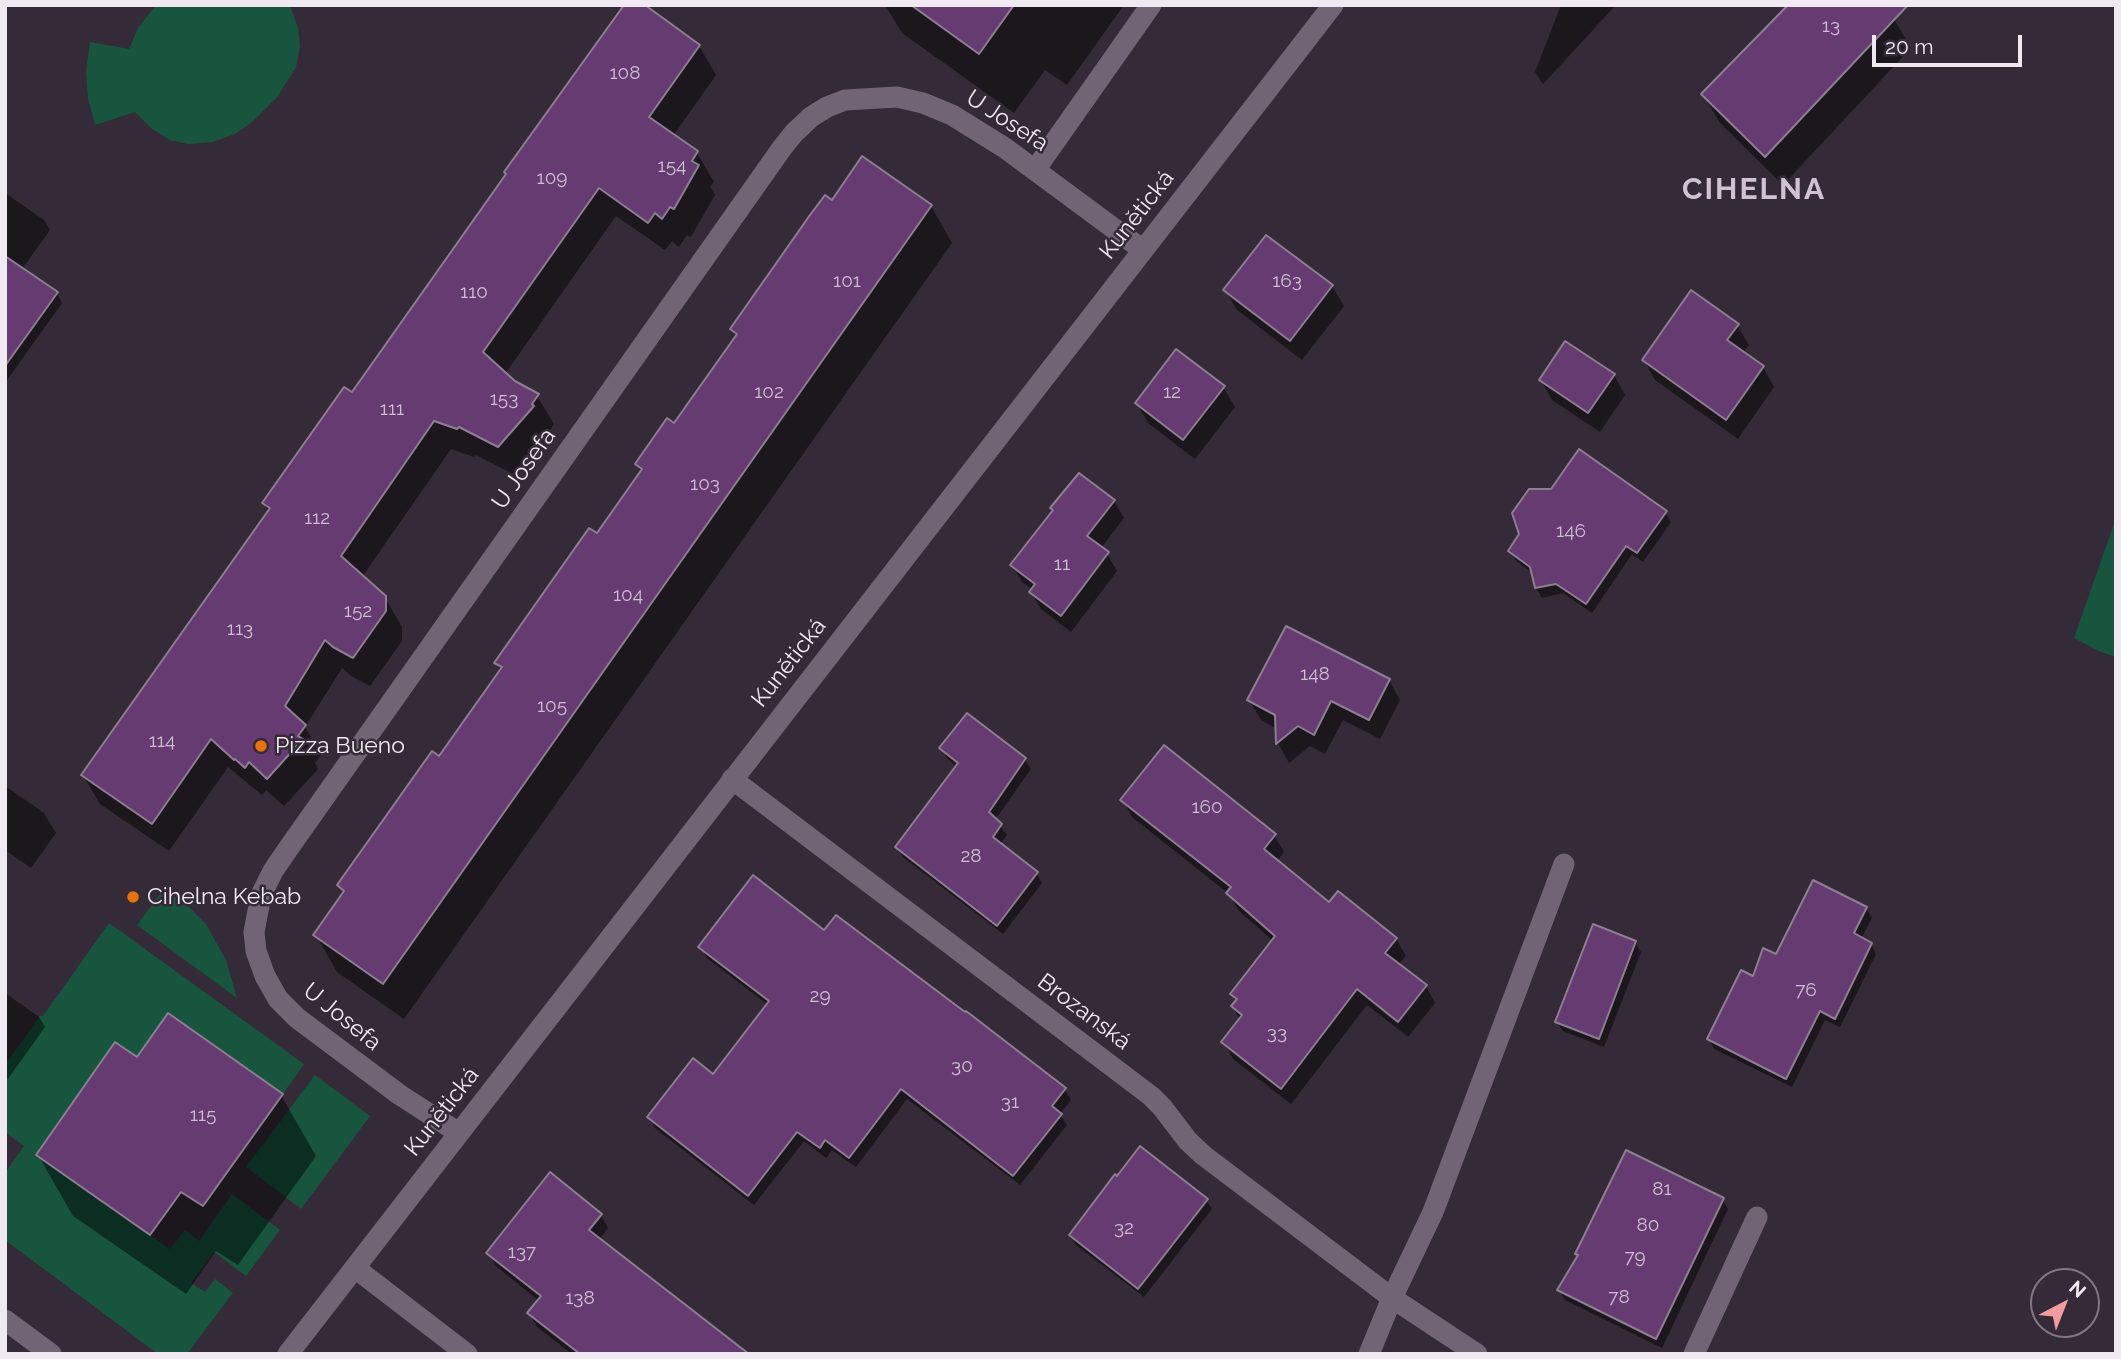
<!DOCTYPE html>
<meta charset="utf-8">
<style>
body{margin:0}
#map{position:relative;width:2121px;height:1359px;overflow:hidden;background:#352a38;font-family:Raleway,sans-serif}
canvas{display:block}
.frame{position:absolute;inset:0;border:7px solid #f0e9f2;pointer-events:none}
.north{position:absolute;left:2030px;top:1268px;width:70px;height:70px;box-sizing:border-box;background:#352a38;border:2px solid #807682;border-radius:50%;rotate:42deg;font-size:19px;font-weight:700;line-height:28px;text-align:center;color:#f0e9f2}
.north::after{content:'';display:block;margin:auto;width:24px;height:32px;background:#f49b9f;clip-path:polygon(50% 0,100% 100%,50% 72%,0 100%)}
.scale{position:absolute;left:1872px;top:35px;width:150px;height:32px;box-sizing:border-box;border:4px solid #f0e9f2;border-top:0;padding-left:9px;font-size:21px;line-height:24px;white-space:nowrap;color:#f0e9f2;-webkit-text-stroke:5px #352a38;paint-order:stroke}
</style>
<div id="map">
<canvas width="2121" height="1359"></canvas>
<div class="frame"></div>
<div class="north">N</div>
<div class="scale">20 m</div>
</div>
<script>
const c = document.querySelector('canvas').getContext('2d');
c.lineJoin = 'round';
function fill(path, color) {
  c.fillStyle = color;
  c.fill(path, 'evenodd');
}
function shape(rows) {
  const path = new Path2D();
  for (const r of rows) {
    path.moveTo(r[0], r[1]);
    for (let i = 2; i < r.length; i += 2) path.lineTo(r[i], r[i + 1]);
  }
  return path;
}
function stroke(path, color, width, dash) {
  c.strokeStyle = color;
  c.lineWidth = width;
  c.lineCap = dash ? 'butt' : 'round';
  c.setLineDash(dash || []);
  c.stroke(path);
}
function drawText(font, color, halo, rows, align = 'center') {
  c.font = font + ' Raleway,sans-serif';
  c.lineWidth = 5;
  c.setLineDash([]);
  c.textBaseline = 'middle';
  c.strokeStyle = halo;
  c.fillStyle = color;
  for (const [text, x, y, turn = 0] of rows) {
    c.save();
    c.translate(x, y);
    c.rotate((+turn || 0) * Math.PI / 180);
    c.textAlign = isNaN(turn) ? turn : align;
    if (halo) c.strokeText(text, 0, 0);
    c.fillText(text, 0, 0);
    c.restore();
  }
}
const green = shape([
 [156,5,290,5,298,28,300,46,296,67,278,96,251,123,235,134,213,142,188,144,170,140,152,129,135,112,95,125,88,98,86,73,90,42,129,49,138,28],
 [2116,518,2116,657,2101,652,2074,638],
 [163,890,186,904,206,924,226,960,237,998,137,925],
 [109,923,304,1064,283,1094,137,1057,115,1042,36,1155,170,1249,185,1230,199,1241,232,1194,280,1230,246,1276,214,1252,191,1283,205,1292,215,1279,233,1293,187,1354,158,1354,5,1240,5,1173,24,1146,5,1132,5,1065,40,1016,43,1016],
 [315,1075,370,1116,301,1209,246,1167]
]);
const shadow = shape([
 [885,5,1124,5,1067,85,1045,70,1014,113,902,33],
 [1561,5,1616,5,1543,84,1535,72],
 [1894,19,1911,48,1783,185,1720,123,1703,94],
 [699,46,716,75,673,136,697,153,714,182,710,187,715,195,691,237,687,235,679,247,672,241,665,250,616,216,505,374,514,383,537,396,554,424,548,433,550,436,515,475,476,455,474,457,451,449,362,577,385,598,402,627,402,641,370,686,351,676,342,668,305,727,321,755,315,763,318,769,284,806,266,790,262,795,228,767,169,851,100,804,83,775,270,512,264,503,352,395],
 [5,193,44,220,50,230,22,269,57,293,62,303,5,383],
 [832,202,931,206,952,243,404,1019,337,972,316,935,344,894,339,885,440,759,501,671,496,663,597,536,641,472,637,464,675,426,737,338,732,329],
 [1266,237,1332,286,1344,306,1302,360,1237,310,1225,290],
 [1737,325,1749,345,1743,353,1763,367,1774,387,1738,439,1655,380,1644,360],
 [1614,375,1625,395,1600,432,1552,400,1541,380],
 [1223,387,1235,407,1195,459,1148,423,1137,403],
 [1114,501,1124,518,1101,548,1107,554,1117,571,1071,632,1041,609,1031,592,1033,590,1022,582,1012,565],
 [1665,512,1671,522,1643,562,1632,554,1592,613,1563,593,1542,598,1536,588,1533,573,1516,561,1510,551],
 [1389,680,1400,700,1380,739,1343,720,1325,754,1310,746,1289,763,1278,743,1277,729,1261,720,1249,700],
 [967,715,1025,760,1031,769,995,820,1007,835,1000,845,1036,873,1042,883,1003,934,903,857,897,848,957,767,947,758,941,748],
 [5,786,44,813,56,833,31,868,5,850],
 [1123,800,1274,835,1284,852,1277,861,1329,904,1396,939,1406,956,1398,965,1426,986,1435,1003,1408,1037,1367,1005,1291,1104,1233,1059,1224,1042,1240,1020,1233,1007,1237,1002,1232,994,1273,941,1238,910,1229,894,1132,817],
 [1866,908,1872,918,1861,939,1871,944,1876,954,1840,1027,1825,1020,1792,1087,1714,1049,1709,1039,1754,978,1777,957],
 [824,932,1064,1089,1071,1100,1060,1114,1067,1125,1020,1185,907,1099,856,1167,832,1150,826,1158,804,1141,754,1205,655,1128,649,1117,714,1076,768,1005,707,958,700,947],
 [1635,942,1641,952,1604,1047,1563,1031,1557,1022],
 [5,993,39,1017,45,1027,5,1083],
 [138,1060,281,1095,316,1156,238,1265,216,1251,186,1294,73,1216,38,1155],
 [1722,1199,1728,1209,1662,1348,1565,1300,1559,1290,1579,1257,1577,1254],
 [1206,1200,1212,1209,1144,1297,1076,1245,1071,1235],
 [601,1215,608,1228,599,1240,744,1354,572,1354,537,1327,529,1313,539,1301,496,1266,489,1253]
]);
const building = shape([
 [624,5,645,5,700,45,649,117,698,151,692,161,699,165,674,209,670,207,662,219,655,213,648,223,599,188,483,352,515,381,539,394,532,404,534,406,498,447,459,427,457,429,434,421,341,556,386,596,386,611,353,658,333,647,325,640,285,706,306,725,298,736,303,739,267,779,249,762,245,768,235,759,234,760,211,739,152,824,81,775,270,508,262,503,344,387,352,392,506,174,504,172,624,5],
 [911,5,1014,5,979,54,911,5],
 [1788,5,1908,5,1765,157,1701,94,1788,5],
 [862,156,932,205,383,984,313,935,344,891,337,885,432,751,439,756,502,667,494,663,589,528,597,533,642,469,635,464,667,418,674,423,737,334,730,329,810,215,825,195,832,200,862,156],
 [1266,235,1333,285,1290,341,1223,290,1266,235],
 [5,256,58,292,5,366,5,256],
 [1691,290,1739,324,1727,340,1764,366,1726,420,1642,360,1691,290],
 [1565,341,1615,374,1588,413,1539,380,1565,341],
 [1176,349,1225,386,1183,440,1135,403,1176,349],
 [1579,449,1667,511,1637,553,1626,546,1586,604,1556,584,1535,588,1530,567,1508,551,1519,534,1512,513,1529,489,1551,489,1579,449],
 [1079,473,1115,500,1087,536,1109,552,1061,616,1029,592,1035,584,1010,565,1053,510,1050,508,1079,473],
 [1286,626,1390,679,1369,720,1331,701,1314,735,1298,726,1276,744,1275,715,1247,700,1286,626],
 [967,713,1026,758,989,812,1002,824,993,837,1038,872,997,926,895,847,958,763,939,748,967,713],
 [1164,745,1276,834,1264,849,1329,902,1338,891,1397,938,1385,953,1427,985,1398,1022,1357,989,1281,1089,1221,1042,1242,1015,1231,1006,1237,999,1230,994,1275,936,1226,893,1231,887,1120,800,1164,745],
 [753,875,824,930,836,915,965,1012,966,1011,1066,1088,1052,1106,1062,1114,1013,1176,901,1089,849,1158,825,1140,820,1148,797,1132,748,1196,647,1117,693,1058,713,1074,769,1001,698,947,753,875],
 [1813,880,1867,907,1854,933,1872,943,1835,1019,1820,1011,1786,1079,1707,1039,1741,970,1753,976,1763,948,1776,954,1813,880],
 [1593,924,1636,941,1599,1039,1555,1022,1593,924],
 [168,1013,283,1094,203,1206,181,1192,150,1235,36,1155,115,1042,137,1057,168,1013],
 [1140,1146,1208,1199,1138,1289,1069,1235,1115,1174,1117,1176,1140,1146],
 [1626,1150,1724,1198,1656,1339,1557,1290,1578,1255,1575,1254,1626,1150],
 [550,1172,602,1214,589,1230,749,1354,580,1354,527,1313,541,1296,486,1253,550,1172]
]);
const minor = shape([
 [1035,170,1151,5],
 [732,779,1151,1096,1162,1107,1188,1141,1203,1155,1392,1298,1477,1354],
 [459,1133,400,1095,297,1018,278,999,265,976,256,951,254,932,261,895,273,871,288,849,782,148,794,133,811,117,827,107,845,100,897,97,923,103,952,115,1005,148,1143,250],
 [355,1268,467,1354],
 [5,1320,51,1354],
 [288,1354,1333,5],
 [1369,1354,1392,1298,1433,1212,1564,864],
 [1694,1354,1757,1217]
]);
const markers = [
 [261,746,7,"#e8710a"],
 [133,897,7,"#e8710a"]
];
const numberNames = [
 ["13",1831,26],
 ["108",625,73],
 ["154",672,166],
 ["109",552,178],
 ["101",847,281],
 ["163",1287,281],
 ["110",474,292],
 ["102",769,392],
 ["12",1172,392],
 ["153",504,399],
 ["111",392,409],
 ["103",705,484],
 ["112",317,518],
 ["146",1571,531],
 ["11",1062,564],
 ["104",628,595],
 ["152",358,611],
 ["113",240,629],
 ["148",1315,674],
 ["105",552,706],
 ["114",162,741],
 ["160",1207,807],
 ["28",971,856],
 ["76",1806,990],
 ["29",820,996],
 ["33",1277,1033],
 ["30",962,1066],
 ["31",1010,1102],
 ["115",203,1115],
 ["81",1662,1189],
 ["80",1648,1225],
 ["32",1124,1228],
 ["137",522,1252],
 ["79",1635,1257],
 ["78",1619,1297],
 ["138",580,1298]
];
const streetNames = [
 ["U Josefa",1007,121,33],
 ["Kunětická",1137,215,-52],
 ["U Josefa",524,469,-55],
 ["Kunětická",789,663,-52],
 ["Brozanská",1084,1012,37],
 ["U Josefa",342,1017,39],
 ["Kunětická",442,1112,-52]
];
const poiNames = [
 ["Pizza Bueno",275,746],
 ["Cihelna Kebab",147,897]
];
const districtNames = [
 ["CIHELNA",1754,190]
];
fill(green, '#18553f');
fill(shadow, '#0007');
fill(building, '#653b72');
stroke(building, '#8c7f90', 2);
stroke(minor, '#716475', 21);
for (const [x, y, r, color] of markers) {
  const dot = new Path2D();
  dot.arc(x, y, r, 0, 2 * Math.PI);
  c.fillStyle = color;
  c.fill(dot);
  stroke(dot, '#352a38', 2.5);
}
drawText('19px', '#cdbed2', null, numberNames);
drawText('23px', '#f0e9f2', '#352a38', streetNames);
drawText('23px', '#f0e9f2', '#352a38', poiNames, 'left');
c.letterSpacing = '2px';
drawText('bold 30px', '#d0c2d4', '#352a38', districtNames);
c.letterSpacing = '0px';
</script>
